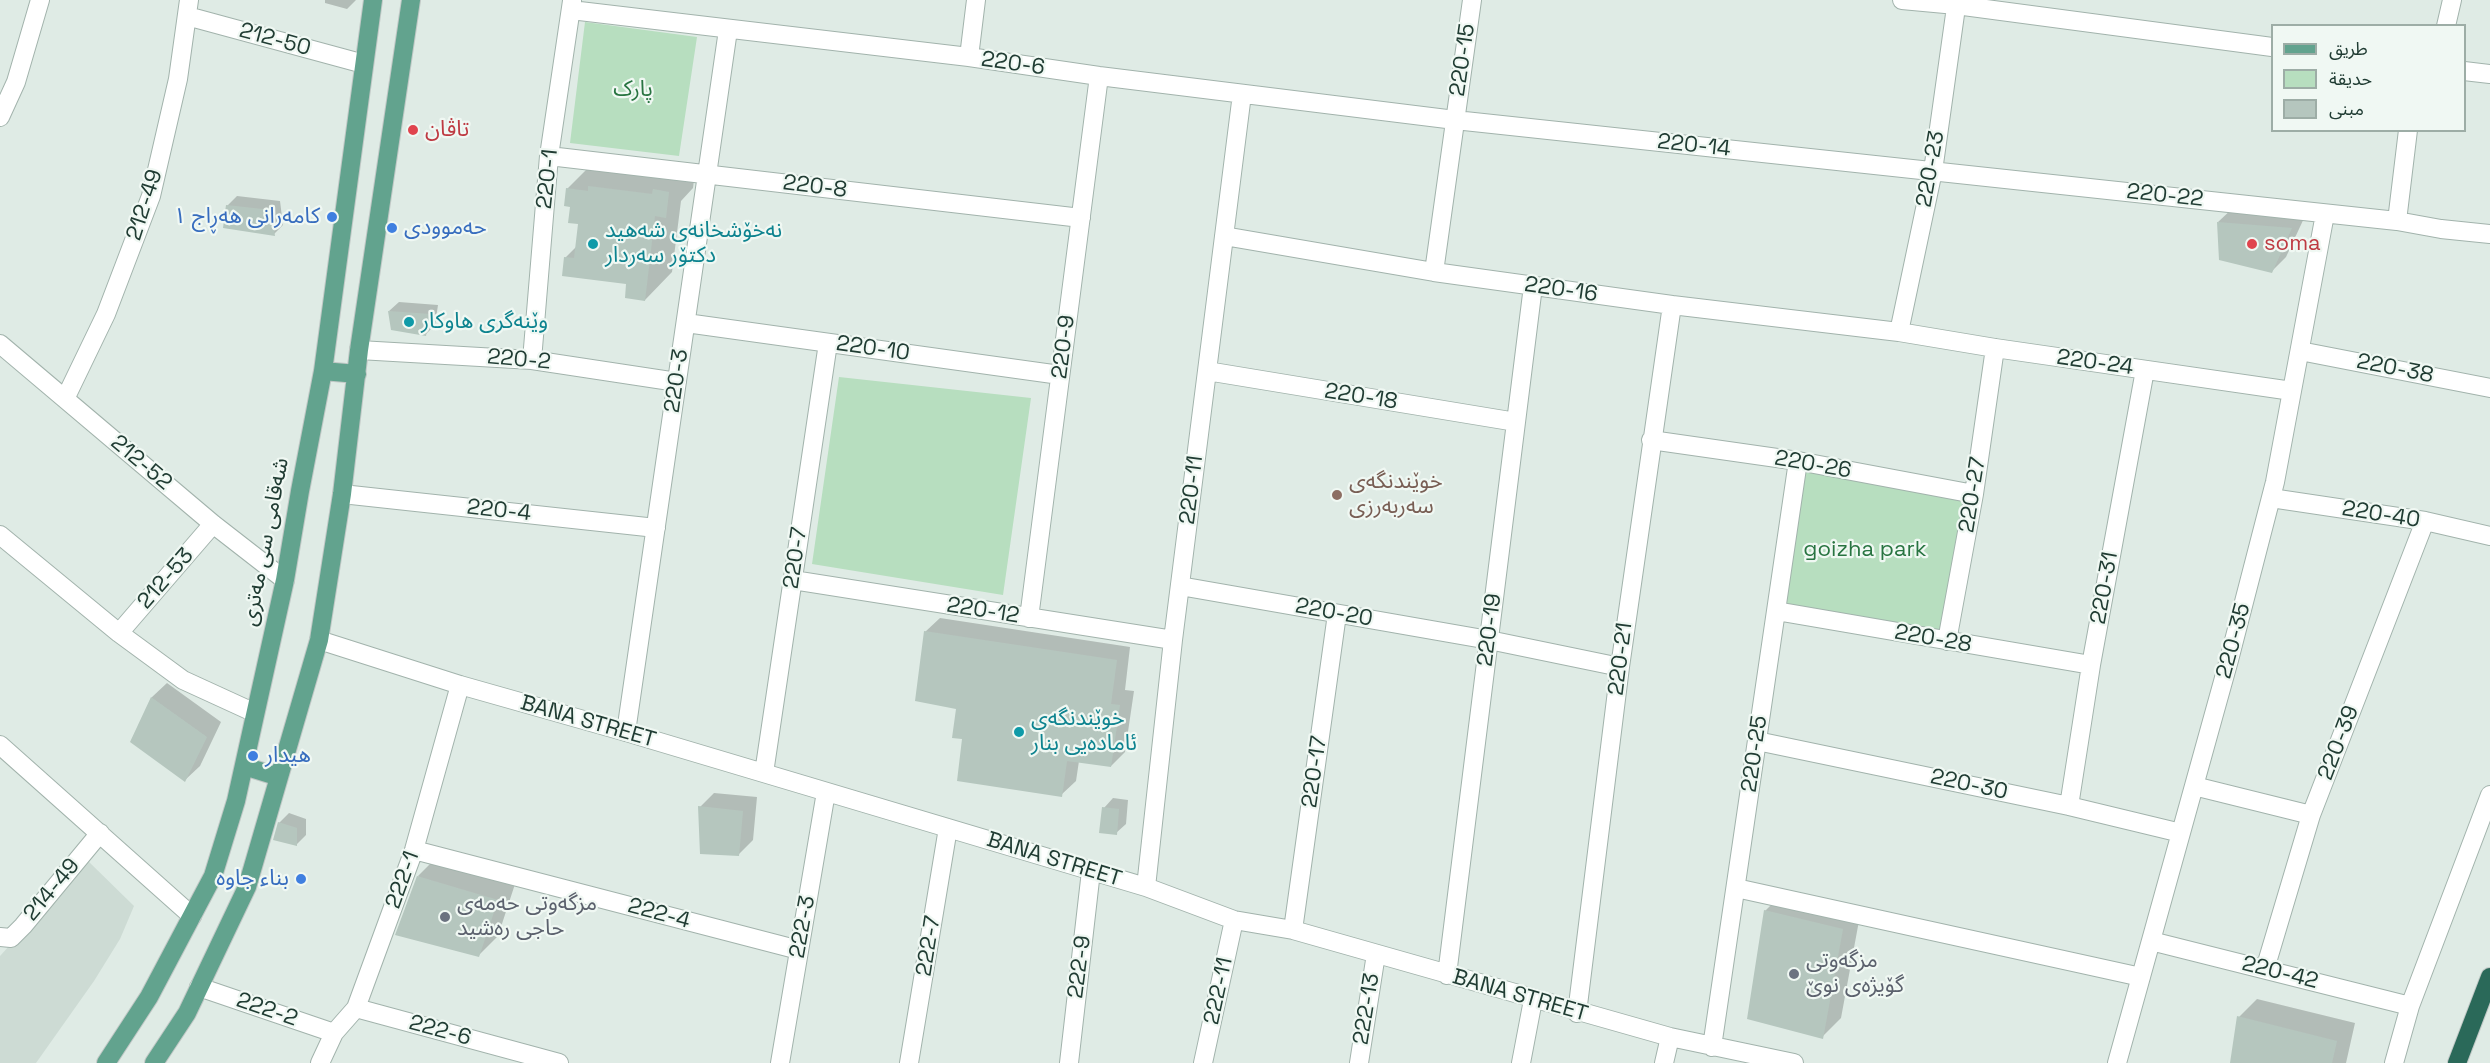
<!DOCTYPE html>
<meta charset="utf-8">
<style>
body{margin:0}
#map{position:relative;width:2490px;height:1063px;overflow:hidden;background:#dfebe5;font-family:"Space Grotesk","Noto Sans Arabic",sans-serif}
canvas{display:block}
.legend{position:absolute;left:2271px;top:24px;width:195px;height:108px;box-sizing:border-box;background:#f0f8f3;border:2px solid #9dada6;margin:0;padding:8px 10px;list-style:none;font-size:18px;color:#203c33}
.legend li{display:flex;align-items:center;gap:12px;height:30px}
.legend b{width:30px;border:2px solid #9dada6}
</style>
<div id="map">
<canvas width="2490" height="1063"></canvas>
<ul class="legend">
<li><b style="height:8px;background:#62a38e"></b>طريق</li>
<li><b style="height:16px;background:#b7debf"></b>حديقة</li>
<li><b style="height:16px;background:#b5c6be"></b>مبنى</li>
</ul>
</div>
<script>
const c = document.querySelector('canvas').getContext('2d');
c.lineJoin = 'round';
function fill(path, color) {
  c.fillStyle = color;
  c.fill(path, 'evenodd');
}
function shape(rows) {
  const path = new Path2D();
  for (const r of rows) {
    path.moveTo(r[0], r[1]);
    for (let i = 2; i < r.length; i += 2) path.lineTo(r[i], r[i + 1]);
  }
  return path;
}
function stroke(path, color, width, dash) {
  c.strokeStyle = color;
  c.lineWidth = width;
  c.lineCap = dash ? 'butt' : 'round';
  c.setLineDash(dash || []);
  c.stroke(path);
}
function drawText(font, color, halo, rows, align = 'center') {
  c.font = font + ' "Space Grotesk","Noto Sans Arabic",sans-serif';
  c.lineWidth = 4.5;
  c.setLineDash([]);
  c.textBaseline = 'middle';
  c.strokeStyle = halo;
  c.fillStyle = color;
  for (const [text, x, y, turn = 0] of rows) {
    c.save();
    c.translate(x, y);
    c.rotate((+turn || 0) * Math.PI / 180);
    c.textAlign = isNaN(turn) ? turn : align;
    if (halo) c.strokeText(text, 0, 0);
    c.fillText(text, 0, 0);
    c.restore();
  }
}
const built = shape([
 [87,860,134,906,120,939,94,981,36,1063,0,1063,0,956]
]);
const green = shape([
 [585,22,697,37,679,156,570,143],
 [839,377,1031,398,1003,595,812,564],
 [1798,461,1974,494,1947,641,1776,611]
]);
const shadow = shape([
 [325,0,356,0,347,9,325,3],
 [595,161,678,166,682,162,696,164,693,188,681,201,672,272,645,300,628,282,565,258,577,246,580,223,567,189],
 [237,196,280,201,283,225,274,234,227,206],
 [2233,208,2306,214,2286,257,2272,271,2218,222],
 [399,302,438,305,435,325,426,334,389,311],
 [940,618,1130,647,1125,690,1134,691,1125,752,1111,766,1079,761,1076,781,1061,795,964,738,957,708,925,632],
 [167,683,221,722,200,766,185,780,132,742,152,697],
 [714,793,757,797,753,840,739,854,700,807],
 [1113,798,1128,800,1126,824,1116,833,1104,808],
 [289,813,306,819,306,835,297,844,279,823],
 [437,857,516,881,498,936,478,956,418,876],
 [1784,892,1861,910,1841,1018,1822,1037,1765,911],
 [2257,999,2355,1023,2346,1063,2232,1063,2239,1017]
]);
const building = shape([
 [588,186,652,194,653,189,669,192,666,218,655,216,645,301,625,298,626,284,562,276,564,257,574,258,578,224,568,223,570,207,564,206,566,188,588,191],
 [226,205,271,210,275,236,223,228],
 [2217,222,2292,228,2272,273,2219,260],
 [388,311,430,314,426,336,391,330],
 [924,631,1117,660,1111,704,1120,705,1111,767,1067,761,1062,797,957,781,962,739,952,738,956,709,915,701],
 [151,697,207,737,185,782,130,742],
 [698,806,743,811,739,856,700,854],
 [1102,807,1119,809,1117,835,1099,833],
 [278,822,297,828,297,846,273,840],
 [417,876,498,900,479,957,395,935],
 [1764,910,1843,929,1823,1039,1747,1019],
 [2237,1016,2337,1041,2332,1063,2230,1063]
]);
const minor = shape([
 [1902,0,1956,5,2272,47],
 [571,10,969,57,1099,76,1455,120,2397,221,2441,229,2490,234],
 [187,16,364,64],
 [2446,26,2452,0],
 [969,57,976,0],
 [2464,71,2490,74],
 [0,117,16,82,40,0],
 [549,156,1081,218],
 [2397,221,2408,130],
 [1224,236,1434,272,1672,305,1899,332,1995,348,2292,391],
 [1434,272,1472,0],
 [686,323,1060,375],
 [1899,332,1933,171,1957,0],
 [0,344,213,524,285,580],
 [359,350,532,360,677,382],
 [2300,351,2490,388],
 [532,360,549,156,572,1],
 [1207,371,1516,422],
 [65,399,106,314,151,196,178,79,189,0],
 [1651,440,1798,461,1974,494],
 [342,494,656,528],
 [2271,498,2425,521,2490,536],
 [0,535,119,633,183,680,255,713],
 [793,580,1173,640],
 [1180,586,1489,640,1620,667],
 [1776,611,2091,665],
 [1029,618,1099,76],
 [119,633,213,524],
 [319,640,460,685,626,732,1146,887,1234,920,1293,930,1670,1037,1794,1063],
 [1947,641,1974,494,1995,348],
 [626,732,728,30],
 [1757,741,2069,806,2181,833],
 [0,745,192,916],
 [764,773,828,343],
 [2194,786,2311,815],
 [2069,806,2091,665,2145,370],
 [414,850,799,950],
 [1146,887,1173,640,1242,94],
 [1736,888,2141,977],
 [1293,930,1337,614],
 [0,937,11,938,23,926,100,833],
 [2151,941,2410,1006],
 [2265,969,2311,815,2425,521],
 [1447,975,1533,286],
 [199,987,334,1033],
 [356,1008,559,1063],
 [1577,1013,1620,667,1672,305],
 [1712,1047,1798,461],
 [320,1063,334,1033,356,1008,414,850,460,685],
 [780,1063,826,792],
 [909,1063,948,828],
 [1069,1063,1091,871],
 [1203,1063,1234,920],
 [1359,1063,1376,954],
 [1521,1063,1533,1000],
 [1664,1063,1670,1037],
 [2117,1063,2229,660,2275,482,2325,214],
 [2394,1063,2410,1006,2490,795]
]);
const major = shape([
 [323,371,357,374],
 [244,766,279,777],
 [106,1063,149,997,213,876,236,801,285,580,300,491,323,371,373,0],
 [154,1063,187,1013,247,887,319,640,342,494,359,350,411,0]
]);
const highway = shape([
 [2457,1063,2490,977]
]);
const markers = [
 [413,130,6,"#e0444e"],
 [332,217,6,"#3f7fe0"],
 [392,228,6,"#3f7fe0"],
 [593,244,6,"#0f9aa8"],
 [2252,244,6,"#e0444e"],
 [409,322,6,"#0f9aa8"],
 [1337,495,6,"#8d6e63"],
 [1019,732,6,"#0f9aa8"],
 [253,756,6,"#3f7fe0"],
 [301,879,6,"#3f7fe0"],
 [445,917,6,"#6b7280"],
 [1794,974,6,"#6b7280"]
];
const streetNames = [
 ["212-50",275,40,15],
 ["220-15",1463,60,-82],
 ["220-6",1013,64,8],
 ["220-14",1694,146,6],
 ["220-23",1931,169,-80],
 ["220-1",548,179,-84],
 ["220-8",815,187,7],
 ["220-22",2165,196,6],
 ["212-49",145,205,-72],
 ["220-16",1561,290,8],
 ["220-9",1064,347,-83],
 ["220-10",873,349,8],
 ["220-2",519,360,5],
 ["220-24",2095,363,8],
 ["220-38",2395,369,11],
 ["220-3",677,381,-82],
 ["220-18",1361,397,9],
 ["212-52",141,463,40],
 ["220-26",1813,465,10],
 ["220-11",1192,490,-83],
 ["220-27",1973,495,-81],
 ["220-4",499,511,6],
 ["220-40",2381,515,9],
 ["شەقامی سی مەتری",266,542,-79],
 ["220-7",796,558,-82],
 ["212-53",166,579,-49],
 ["220-31",2105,588,-80],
 ["220-12",983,611,9],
 ["220-20",1334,613,10],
 ["220-19",1490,630,-83],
 ["220-28",1933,639,10],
 ["220-35",2234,641,-75],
 ["220-21",1621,659,-83],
 ["BANA STREET",588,722,16],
 ["220-39",2339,743,-69],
 ["220-25",1755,754,-82],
 ["220-17",1315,772,-82],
 ["220-30",1969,785,12],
 ["BANA STREET",1054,860,17],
 ["222-1",403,880,-70],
 ["214-49",52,890,-50],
 ["222-4",659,914,15],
 ["222-3",803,927,-80],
 ["222-7",929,946,-81],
 ["222-9",1080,967,-83],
 ["220-42",2280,973,14],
 ["222-11",1219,991,-78],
 ["BANA STREET",1520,996,16],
 ["222-13",1367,1009,-81],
 ["222-2",267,1010,19],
 ["222-6",440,1031,15]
];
const parkNames = [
 ["پارک",633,90],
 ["goizha park",1865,550]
];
const healthNames = [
 ["تاڤان",425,130],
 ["soma",2264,244]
];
const shopNames = [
 ["کامەرانی هەڕاج ۱",320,217],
 ["حەموودی",404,228,"left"],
 ["هيدار",265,756,"left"],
 ["بناء جاوە",289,879]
];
const cultureNames = [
 ["نەخۆشخانەی شەهید",605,231],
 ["دکتۆر سەردار",605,256],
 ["وێنەگری هاوکار",421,322],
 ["خوێندنگەی",1031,719],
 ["ئامادەیی بنار",1031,744]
];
const educationNames = [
 ["خوێندنگەی",1349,482],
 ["سەربەرزی",1349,507]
];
const worshipNames = [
 ["مزگەوتی حەمەی",457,904],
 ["حاجی رەشید",457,929],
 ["مزگەوتی",1806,961],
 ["گۆیژەی نوێ",1806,986]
];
fill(built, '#cddbd4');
fill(green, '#b7debf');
fill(shadow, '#0003');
fill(building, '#b5c6be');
stroke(minor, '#a2b3ac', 20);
stroke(major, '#c1c8c6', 20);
stroke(highway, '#c1c8c6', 20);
stroke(minor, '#fff', 18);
stroke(major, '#62a38e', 18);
stroke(highway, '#2a6959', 18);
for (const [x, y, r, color] of markers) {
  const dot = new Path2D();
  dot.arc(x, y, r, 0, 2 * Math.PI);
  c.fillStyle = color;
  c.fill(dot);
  stroke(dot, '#f0f8f3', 2);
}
drawText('22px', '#203c33', '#f0f8f3', streetNames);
drawText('22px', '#287441', '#f0f8f3', parkNames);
drawText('22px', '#be3a42', '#f0f8f3', healthNames, 'left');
drawText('22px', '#366cbe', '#f0f8f3', shopNames, 'right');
drawText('22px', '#0d838f', '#f0f8f3', cultureNames, 'left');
drawText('22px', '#785e54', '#f0f8f3', educationNames, 'left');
drawText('22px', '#5b616d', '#f0f8f3', worshipNames, 'left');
</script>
